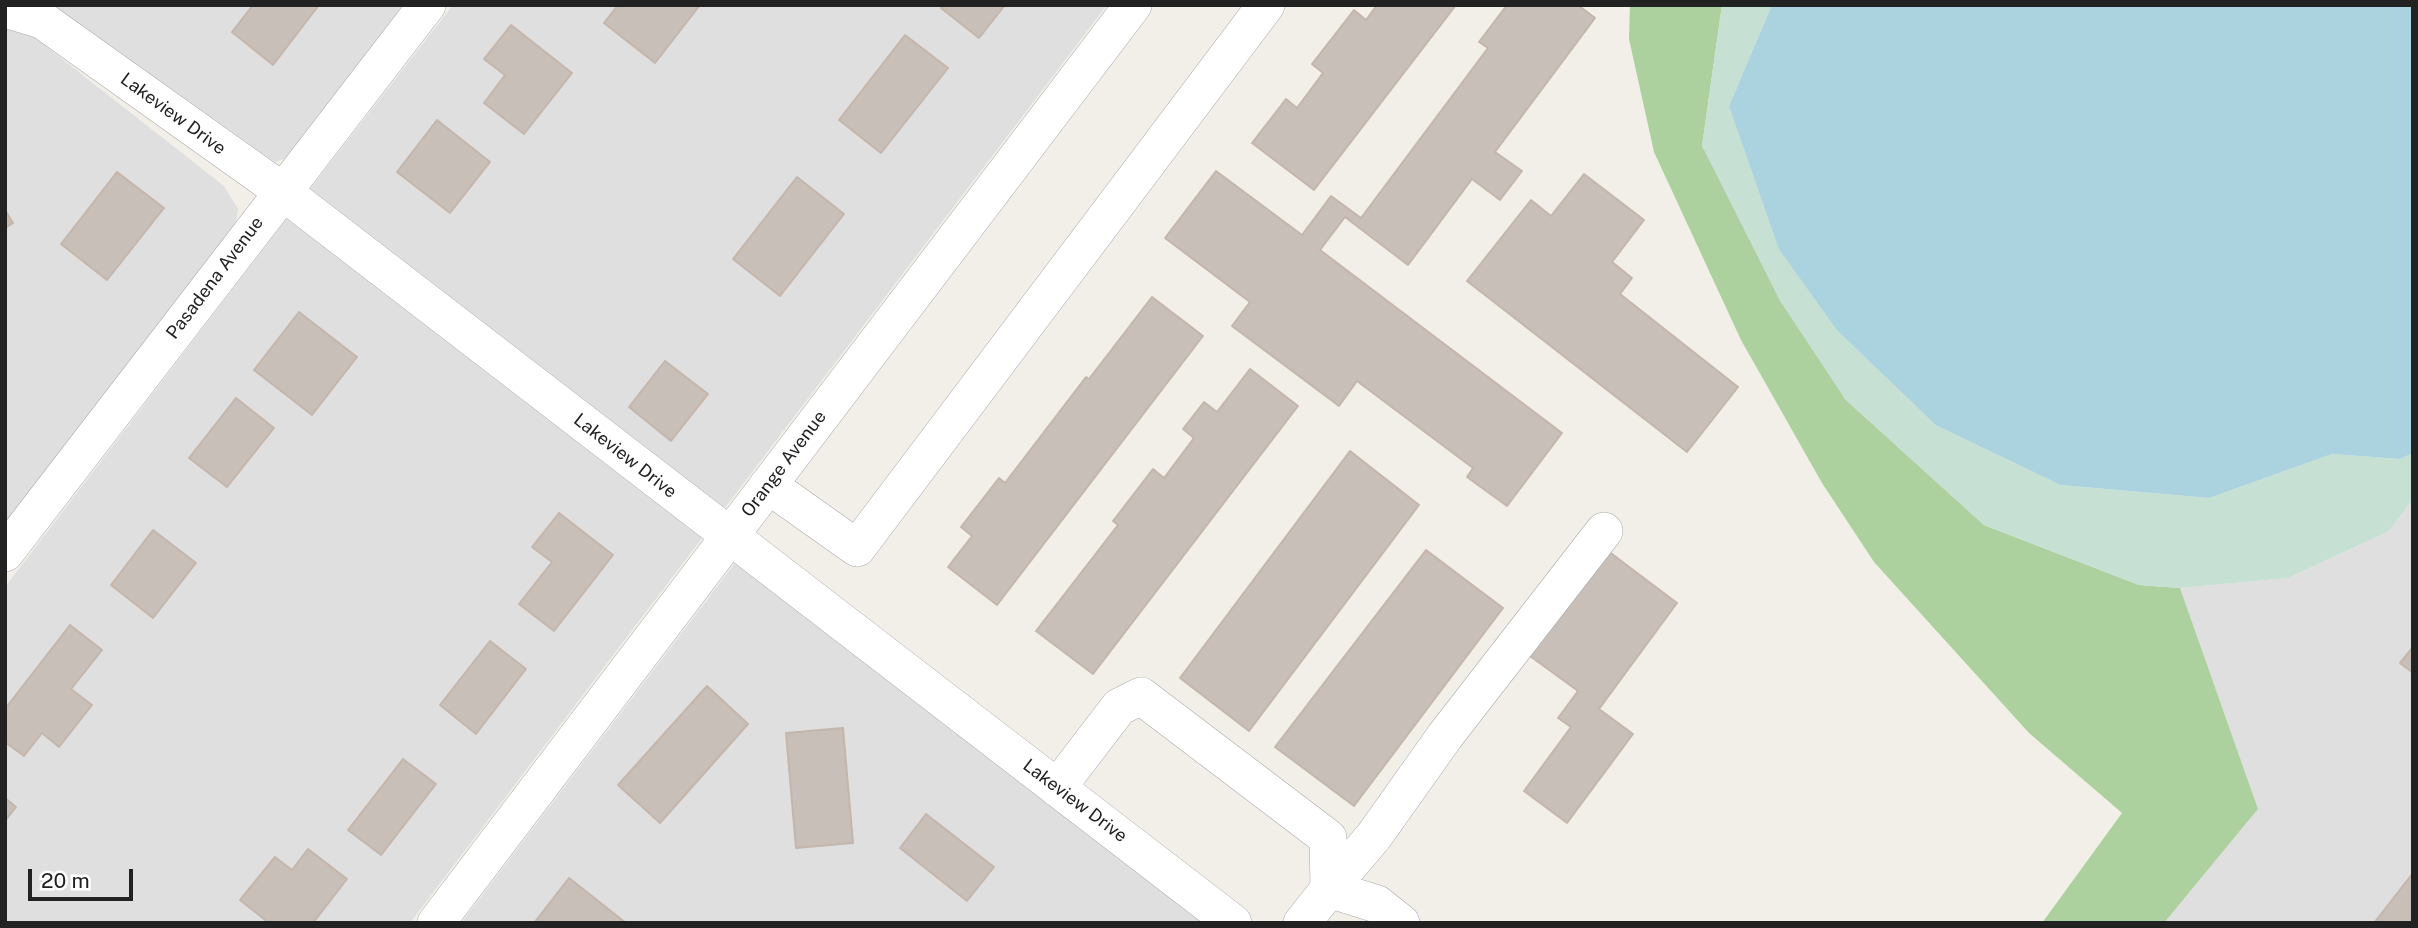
<!DOCTYPE html>
<style>
body{margin:0}
#map{position:relative;width:2418px;height:928px;overflow:hidden;background:#f2efe9;font-family:"Public Sans",sans-serif}
canvas{display:block}
.frame{position:absolute;inset:0;border:7px solid #222;pointer-events:none}
.scale{position:absolute;left:28px;top:869px;width:105px;height:32px;box-sizing:border-box;border:4px solid #222;border-top:0;padding-left:9px;font-size:21px;line-height:24px;white-space:nowrap;color:#222;-webkit-text-stroke:5px #fff;paint-order:stroke}
</style>
<div id="map">
<canvas width="2418" height="928"></canvas>
<div class="frame"></div>
<div class="scale">20 m</div>
</div>
<script>
const c = document.querySelector('canvas').getContext('2d');
c.lineJoin = 'round';
function fill(path, color) {
  c.fillStyle = color;
  c.fill(path, 'evenodd');
}
function shape(rows) {
  const path = new Path2D();
  for (const r of rows) {
    path.moveTo(r[0], r[1]);
    for (let i = 2; i < r.length; i += 2) path.lineTo(r[i], r[i + 1]);
  }
  return path;
}
function stroke(path, color, width, dash) {
  c.strokeStyle = color;
  c.lineWidth = width;
  c.lineCap = dash ? 'butt' : 'round';
  c.setLineDash(dash || []);
  c.stroke(path);
}
function drawText(font, color, halo, rows, align = 'center') {
  c.font = font + ' "Public Sans",sans-serif';
  c.lineWidth = 6;
  c.setLineDash([]);
  c.textBaseline = 'middle';
  c.strokeStyle = halo;
  c.fillStyle = color;
  for (const [text, x, y, turn = 0] of rows) {
    c.save();
    c.translate(x, y);
    c.rotate((+turn || 0) * Math.PI / 180);
    c.textAlign = isNaN(turn) ? turn : align;
    if (halo) c.strokeText(text, 0, 0);
    c.fillText(text, 0, 0);
    c.restore();
  }
}
const residential = shape([
 [53,5,408,5,289,157,275,162],
 [453,5,1107,5,724,509,309,190],
 [5,28,34,37,224,186,238,209,235,230,5,527],
 [287,218,702,538,410,923,5,923,5,587],
 [2413,499,2413,923,2164,923,2258,809,2180,588,2288,578,2389,531],
 [735,563,1203,923,461,923]
]);
const forest = shape([
 [1630,5,1722,5,1702,146,1845,399,1984,525,2139,585,2180,588,2258,809,2164,923,2042,923,2122,813,2029,733,1874,562,1822,483,1741,340,1654,152,1629,39]
]);
const wetland = shape([
 [1722,5,1772,5,1729,106,2061,485,2209,498,2332,454,2400,459,2413,453,2413,499,2389,531,2288,578,2180,588,2139,585,1984,525,1845,399,1780,301,1702,146]
]);
const water = shape([
 [1772,5,2413,5,2413,453,2400,459,2332,454,2209,498,2061,485,1936,425,1837,330,1779,249,1729,106]
]);
const building = shape([
 [253,5,319,5,273,65,232,32,253,5],
 [618,5,700,5,655,63,604,23,618,5],
 [943,5,1005,5,979,38,941,8,943,5],
 [1377,5,1456,5,1314,190,1252,143,1286,99,1297,108,1323,73,1312,64,1354,10,1366,20,1377,5],
 [1507,5,1578,5,1595,18,1495,152,1522,171,1500,200,1472,179,1408,265,1345,217,1320,250,1562,433,1507,506,1467,477,1473,468,1357,381,1339,406,1232,326,1250,302,1165,238,1216,171,1302,235,1331,196,1361,218,1488,48,1479,42,1507,5],
 [511,25,572,73,524,134,484,103,505,75,484,59,511,25],
 [905,35,948,68,881,153,839,120,905,35],
 [437,120,490,162,450,213,397,172,437,120],
 [117,172,164,208,107,280,61,244,117,172],
 [1584,174,1644,220,1612,262,1632,278,1620,294,1738,387,1687,452,1467,281,1531,200,1551,216,1584,174],
 [797,177,844,214,780,296,733,259,797,177],
 [5,210,13,223,5,228,5,210],
 [1152,297,1203,336,997,605,948,567,972,536,961,527,999,478,1005,483,1086,377,1089,379,1152,297],
 [299,312,357,357,312,415,254,370,299,312],
 [665,361,708,394,671,441,629,407,665,361],
 [1250,369,1298,406,1093,674,1036,631,1118,525,1113,521,1153,469,1164,478,1194,438,1183,429,1204,402,1217,412,1250,369],
 [236,398,274,428,227,487,189,458,236,398],
 [1350,451,1419,505,1249,731,1180,678,1350,451],
 [559,513,613,555,554,631,519,604,552,562,532,547,559,513],
 [153,530,196,563,153,618,111,585,153,530],
 [1426,550,1503,608,1354,806,1275,747,1426,550],
 [1608,551,1677,603,1599,709,1633,734,1567,823,1524,791,1571,727,1558,718,1578,691,1530,656,1608,551],
 [70,625,102,650,71,689,92,705,59,747,42,733,24,756,5,742,5,709,70,625],
 [490,641,526,669,476,734,440,705,490,641],
 [2413,647,2413,673,2400,663,2413,647],
 [707,686,748,724,660,823,618,785,707,686],
 [843,728,853,843,796,848,786,733,843,728],
 [403,759,436,784,381,855,348,830,403,759],
 [5,798,16,807,5,821,5,798],
 [926,814,994,867,967,901,900,848,926,814],
 [308,849,347,879,313,923,269,923,240,900,275,857,292,870,308,849],
 [2413,873,2413,923,2374,923,2413,873],
 [569,878,626,923,534,923,569,878]
]);
const minor = shape([
 [5,9,42,20,282,191,1233,923],
 [768,485,857,548,1266,5],
 [5,553,427,5],
 [1057,788,1119,707,1141,696,1328,838,1329,889],
 [1329,889,1374,836,1445,736,1604,531],
 [436,923,1133,5],
 [1302,923,1329,889,1377,904,1401,923]
]);
const streetNames = [
 ["Lakeview Drive",173,114,36],
 ["Pasadena Avenue",215,278,-53],
 ["Lakeview Drive",625,456,38],
 ["Orange Avenue",784,464,-53],
 ["Lakeview Drive",1075,801,37]
];
fill(residential, '#e0dfdf');
fill(forest, '#add19e');
fill(wetland, '#c6e0d4');
fill(water, '#aad3df');
fill(building, '#c7bfb8');
stroke(building, '#c4b6ab', 2);
stroke(minor, '#a9a9a9', 38);
stroke(minor, '#fff', 37);
drawText('18px', '#222', '#fff', streetNames);
</script>
